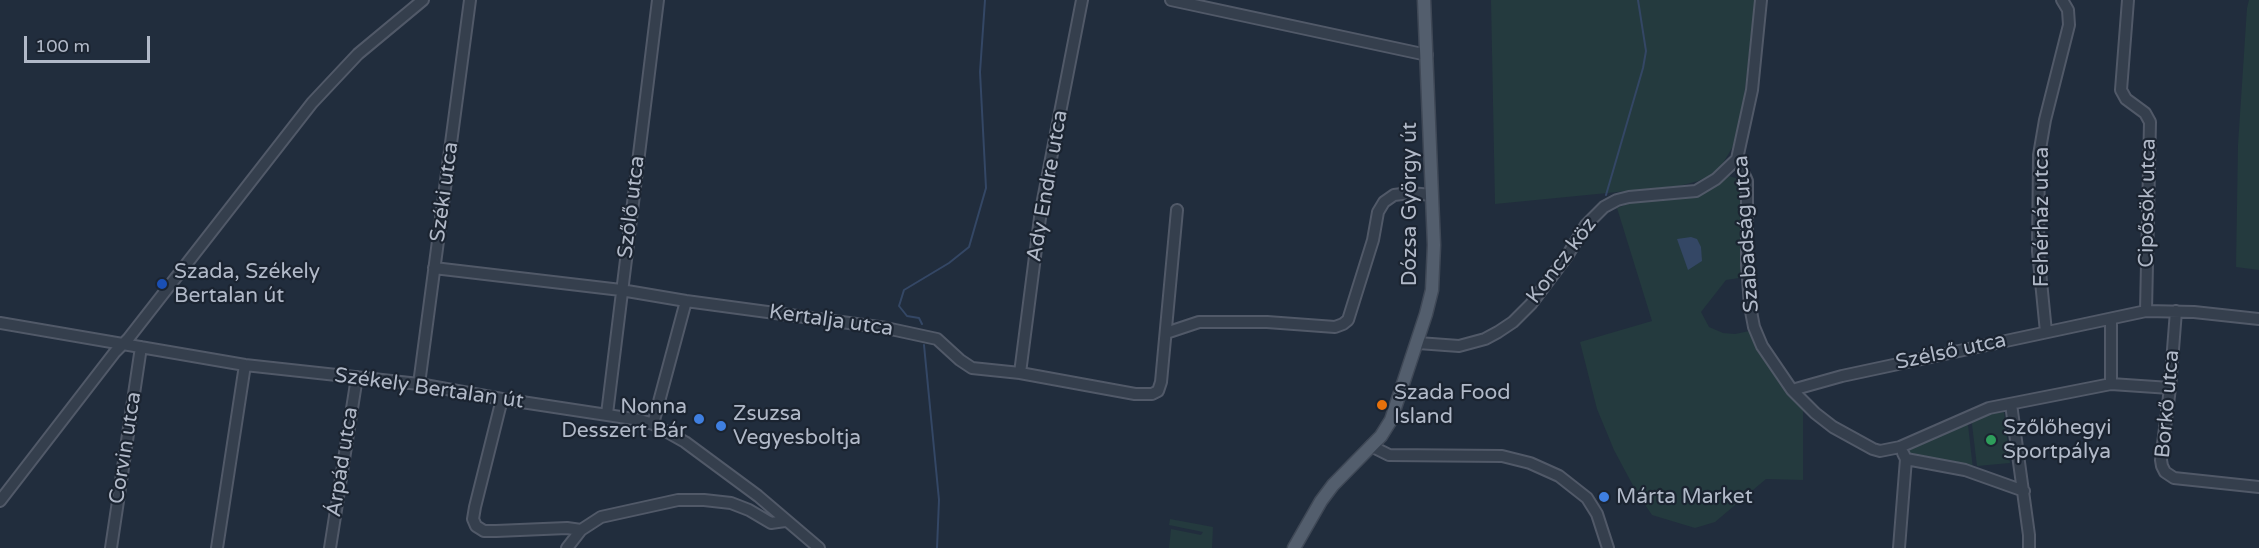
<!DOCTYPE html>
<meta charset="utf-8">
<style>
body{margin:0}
#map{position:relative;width:2259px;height:548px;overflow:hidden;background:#212d3d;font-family:"Varela Round",sans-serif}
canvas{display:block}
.scale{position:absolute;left:24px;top:36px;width:126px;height:27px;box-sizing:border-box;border:3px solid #b1b9c8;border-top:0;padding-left:8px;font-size:18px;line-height:21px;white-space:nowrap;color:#b1b9c8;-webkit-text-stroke:4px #1b2431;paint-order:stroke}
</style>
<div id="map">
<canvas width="2259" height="548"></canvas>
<div class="scale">100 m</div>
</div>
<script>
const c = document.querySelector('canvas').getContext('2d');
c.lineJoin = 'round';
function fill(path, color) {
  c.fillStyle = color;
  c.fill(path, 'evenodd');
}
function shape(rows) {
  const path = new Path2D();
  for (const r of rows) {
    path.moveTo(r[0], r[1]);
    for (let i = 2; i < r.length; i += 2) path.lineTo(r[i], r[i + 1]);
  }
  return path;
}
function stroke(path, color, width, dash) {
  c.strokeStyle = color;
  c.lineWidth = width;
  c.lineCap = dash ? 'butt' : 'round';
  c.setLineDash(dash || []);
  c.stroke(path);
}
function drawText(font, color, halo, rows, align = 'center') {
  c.font = font + ' "Varela Round",sans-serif';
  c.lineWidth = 4.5;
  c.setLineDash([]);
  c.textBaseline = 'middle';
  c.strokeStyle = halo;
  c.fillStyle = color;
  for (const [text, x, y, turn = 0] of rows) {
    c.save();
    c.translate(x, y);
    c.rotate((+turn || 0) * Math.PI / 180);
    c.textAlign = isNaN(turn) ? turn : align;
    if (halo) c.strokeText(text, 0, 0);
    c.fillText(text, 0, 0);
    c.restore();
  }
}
const green = shape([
 [1491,0,1755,0,1741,125,1732,148,1723,163,1715,173,1698,181,1679,186,1495,204],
 [2249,0,2259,0,2259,270,2236,267,2238,145,2247,8],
 [1729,176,1742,180,1743,274,1739,278,1726,280,1701,312,1709,327,1723,333,1735,334,1754,330,1803,398,1803,480,1766,479,1715,522,1695,528,1652,515,1637,493,1614,450,1597,409,1580,342,1652,321,1617,208,1633,202,1684,197],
 [2004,412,2010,463,1977,466,1971,416],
 [1967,416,1973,469,1908,454,1906,446],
 [1170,519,1213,527,1212,548,1169,548,1171,529,1201,535,1203,532,1169,525]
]);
const water = shape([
 [1691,237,1697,239,1701,247,1702,261,1688,270,1677,239]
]);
const stream = shape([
 [1606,195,1643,68,1646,51,1638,0],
 [922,324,919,318,907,316,899,306,904,290,949,263,969,247,986,188,980,72,985,0],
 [924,345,939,500,937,548]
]);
const minor = shape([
 [1171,0,1427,55],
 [1761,0,1752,90,1737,159,1747,181,1747,265,1750,306,1754,327,1762,346,1792,390,1815,413,1833,427,1873,449,1880,451,1900,447,1989,408,2111,384,2170,388],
 [2128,0,2121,90,2126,99,2145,113,2150,122,2146,311],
 [434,268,621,290,686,301,886,328,937,339,960,360,972,368,1020,373,1135,394,1152,394,1158,391,1161,382,1177,210],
 [2176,311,2170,388,2161,460,2162,466,2165,472,2174,478,2259,487],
 [2111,319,2111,384],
 [0,323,245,365,419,384,502,399,640,420,653,424,685,442,758,496,819,548],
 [2046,332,2038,251,2039,155,2045,120,2069,25,2068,10,2062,0],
 [1166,333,1199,322,1267,322,1335,327,1343,324,1348,320,1373,240,1378,212,1384,202,1394,195,1410,193,1432,195],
 [1418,343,1459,346,1485,339,1498,332,1513,322,1531,304,1567,256,1586,225,1604,207,1617,200,1629,197,1696,191,1716,179,1737,159],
 [1020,373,1041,210,1082,0],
 [419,384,470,0],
 [1792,390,1842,376,2146,311,2194,312,2259,319],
 [502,399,475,507,473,519,476,526,484,531,496,531,567,528,581,530],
 [2011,404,2029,535,2029,548],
 [607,414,658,0],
 [653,424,686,301],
 [1371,446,1389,455,1502,456,1530,463,1559,476,1587,498,1597,514,1608,548],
 [1906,459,1965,470,2024,491],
 [0,501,115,352,128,339,312,103,358,54,423,0],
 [111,548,141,347],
 [217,548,245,365],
 [330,548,357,377],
 [567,548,581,530,601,517,678,500,704,500,731,503,749,510,771,523,785,521],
 [1899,548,1906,459,1903,453]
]);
const major = shape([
 [1294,548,1321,501,1333,485,1381,436,1391,420,1426,314,1432,290,1434,245,1424,0]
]);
const markers = [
 [162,284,6,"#1a4fb4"],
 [1382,405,6,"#e8710a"],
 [699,419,6,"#3f7fe0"],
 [721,426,6,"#3f7fe0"],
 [1991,440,6,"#2e9e5b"],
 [1604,497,6,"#3f7fe0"]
];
const streetNames = [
 ["Ady Endre utca",1048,186,-80],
 ["Széki utca",445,192,-82],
 ["Cipősök utca",2148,203,-89],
 ["Dózsa György út",1410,204,-90],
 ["Szőlő utca",632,207,-83],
 ["Fehérház utca",2042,217,-90],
 ["Szabadság utca",1747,234,-94],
 ["Koncz köz",1562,261,-53],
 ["Kertalja utca",831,321,8],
 ["Szélső utca",1951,352,-12],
 ["Székely Bertalan út",429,389,8],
 ["Borkő utca",2168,404,-85],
 ["Corvin utca",126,448,-81],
 ["Árpád utca",343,462,-81]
];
const poiNames = [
 ["Szada, Székely",174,272],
 ["Bertalan út",174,296],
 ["Szada Food",1394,393],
 ["Island",1394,417],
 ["Nonna",687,407,"right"],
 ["Desszert Bár",687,431,"right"],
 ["Zsuzsa",733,414],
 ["Vegyesboltja",733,438],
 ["Szőlőhegyi",2003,428],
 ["Sportpálya",2003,452],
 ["Márta Market",1616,497]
];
fill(green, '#243a3e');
fill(water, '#344765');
stroke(stream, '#344765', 2);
stroke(minor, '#515968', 14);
stroke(major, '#3f4856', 15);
stroke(minor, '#353f4d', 10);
stroke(major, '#535e6d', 12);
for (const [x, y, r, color] of markers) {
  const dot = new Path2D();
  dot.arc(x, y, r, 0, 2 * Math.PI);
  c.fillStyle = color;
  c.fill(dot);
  stroke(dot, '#1b2431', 2);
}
drawText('21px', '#b1b9c8', '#1b2431', streetNames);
drawText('21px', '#b1b9c8', '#1b2431', poiNames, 'left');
</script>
